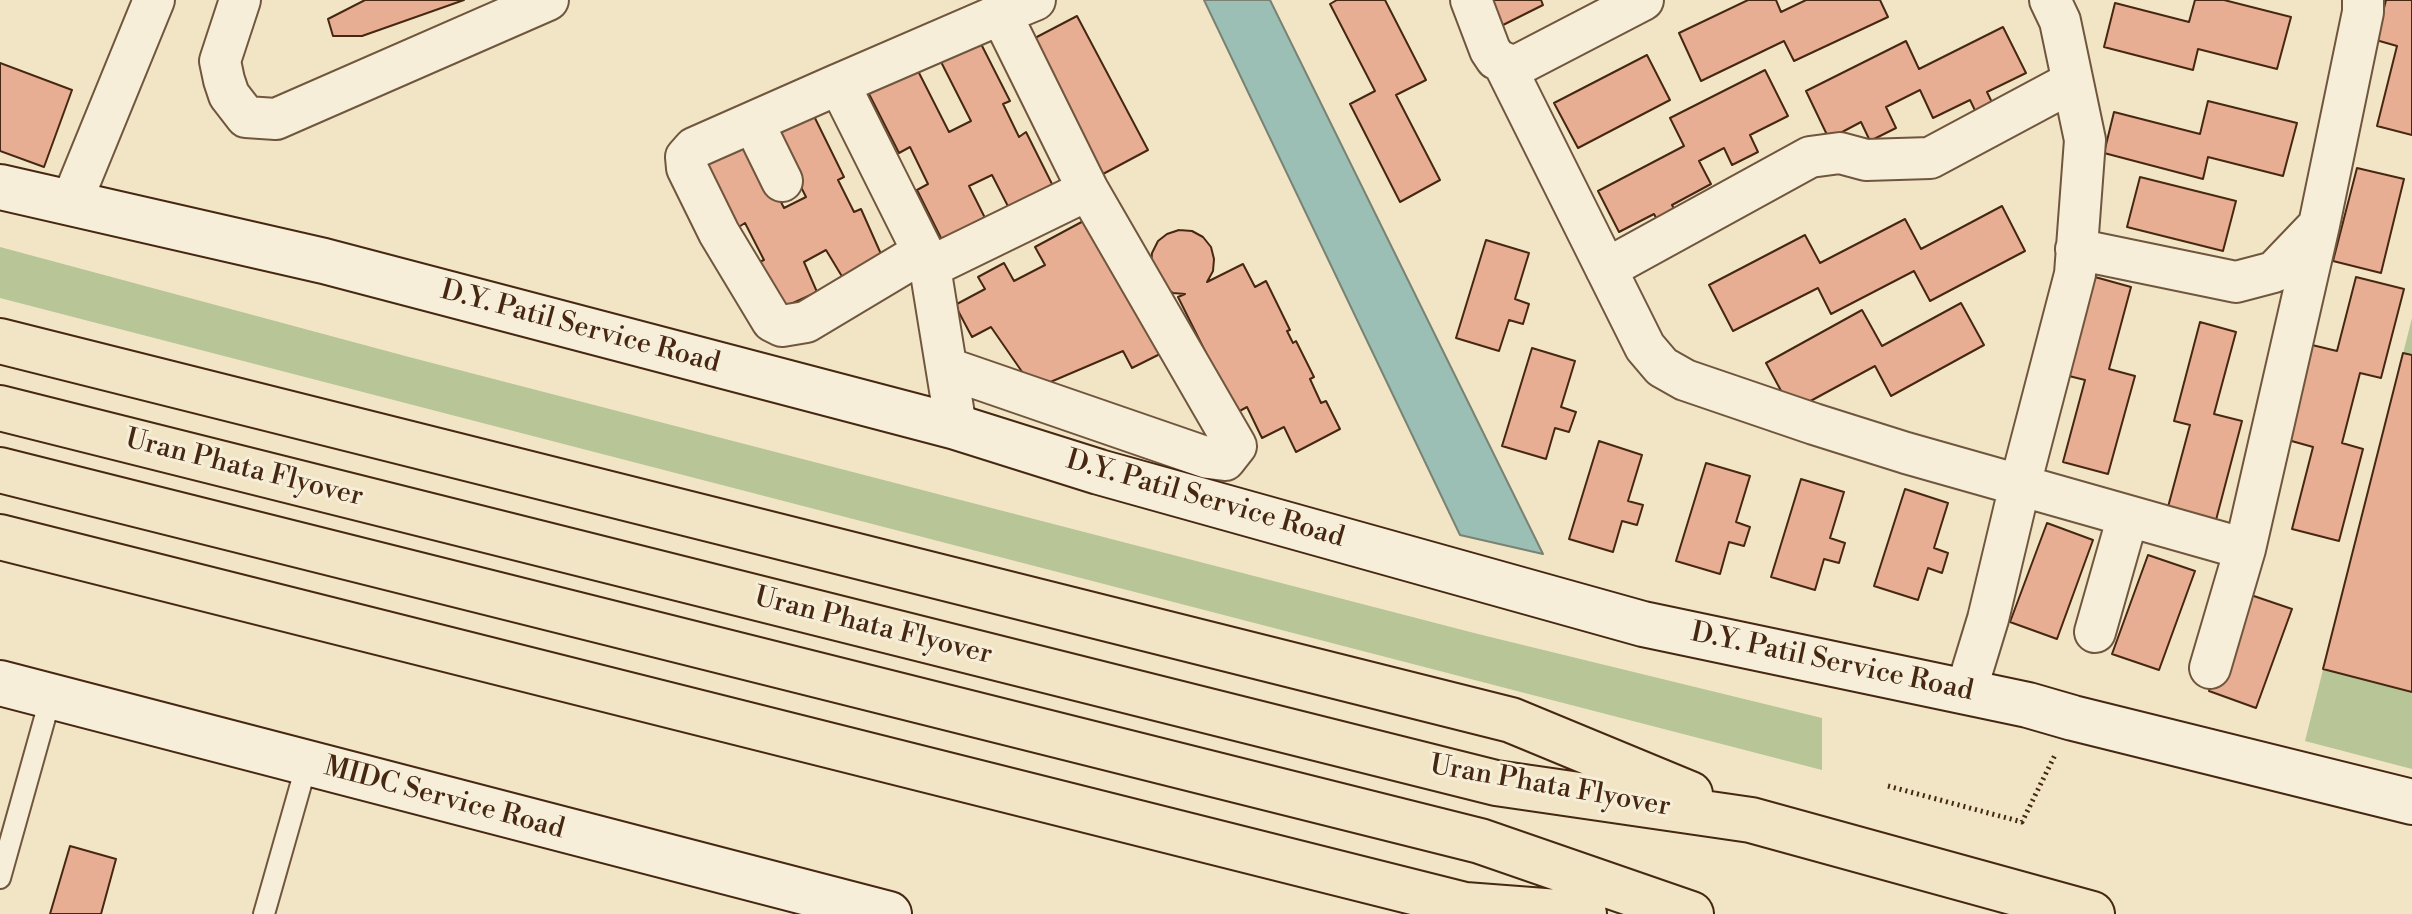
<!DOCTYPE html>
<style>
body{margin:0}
canvas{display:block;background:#f1e5c5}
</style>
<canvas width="2412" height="914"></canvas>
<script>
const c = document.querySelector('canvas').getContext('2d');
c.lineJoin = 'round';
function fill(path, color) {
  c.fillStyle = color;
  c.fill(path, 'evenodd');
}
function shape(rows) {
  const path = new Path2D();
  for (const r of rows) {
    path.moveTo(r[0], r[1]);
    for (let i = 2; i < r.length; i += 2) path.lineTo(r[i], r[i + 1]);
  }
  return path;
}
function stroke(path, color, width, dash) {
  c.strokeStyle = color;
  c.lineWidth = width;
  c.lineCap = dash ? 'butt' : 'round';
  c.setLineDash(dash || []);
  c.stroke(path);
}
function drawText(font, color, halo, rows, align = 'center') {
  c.font = font + ' "Libre Bodoni",serif';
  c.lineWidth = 6;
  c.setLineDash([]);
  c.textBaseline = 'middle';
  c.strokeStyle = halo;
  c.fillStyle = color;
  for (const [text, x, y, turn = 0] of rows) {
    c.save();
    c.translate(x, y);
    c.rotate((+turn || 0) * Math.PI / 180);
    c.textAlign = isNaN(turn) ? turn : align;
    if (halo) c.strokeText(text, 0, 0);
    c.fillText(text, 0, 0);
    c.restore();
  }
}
const green = shape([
 [0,247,409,357,953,498,1478,634,1822,718,1822,770,0,298],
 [2412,318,2412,769,2305,741]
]);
const water = shape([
 [1204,0,1270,0,1543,554,1460,535,1204,0]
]);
const building = shape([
 [365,0,464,0,362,36,333,36,328,19,365,0],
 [1337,0,1385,0,1426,80,1396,95,1440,180,1400,202,1350,104,1375,91,1330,4,1337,0],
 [1483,0,1541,0,1543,5,1497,28,1483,0],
 [1748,0,1776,0,1781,12,1806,0,1880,0,1888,17,1794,61,1784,41,1701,81,1679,33,1748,0],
 [2195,0,2224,0,2291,17,2277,69,2198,49,2193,70,2104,47,2115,3,2189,22,2195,0],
 [2386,0,2412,0,2412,135,2377,126,2397,46,2376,40,2386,0],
 [1077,16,1148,150,1103,174,1033,39,1077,16],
 [2003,27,2026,73,1987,92,1998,115,1981,123,1970,100,1933,118,1920,90,1886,107,1896,128,1870,141,1861,122,1829,139,1806,91,1906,41,1919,69,2003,27],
 [976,34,1010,101,1003,104,1019,137,1026,132,1058,196,1014,218,992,175,969,186,991,230,948,252,917,190,928,184,910,147,899,153,867,90,915,65,949,132,971,121,937,54,976,34],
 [1647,55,1670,100,1578,148,1554,103,1647,55],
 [0,63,72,90,44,167,0,151,0,63],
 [1765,70,1788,116,1750,135,1758,152,1732,165,1724,148,1699,161,1711,184,1672,205,1680,220,1662,229,1654,214,1619,232,1598,191,1684,146,1670,118,1765,70],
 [2208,101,2297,123,2283,176,2208,157,2203,179,2104,153,2114,112,2200,134,2208,101],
 [811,110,844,177,838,180,854,212,861,209,885,263,846,283,826,250,804,262,817,292,780,309,752,265,764,260,745,223,734,230,702,166,750,141,784,208,806,197,772,129,811,110],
 [2357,168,2404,179,2381,273,2333,261,2357,168],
 [2140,177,2236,201,2223,251,2127,227,2140,177],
 [2002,206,2025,251,1930,301,1914,271,1831,314,1818,288,1733,331,1709,285,1805,235,1820,263,1905,219,1921,249,2002,206],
 [1089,218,1160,354,1132,368,1123,351,1034,389,991,327,972,337,955,305,985,289,978,277,1004,263,1014,281,1045,265,1035,247,1089,218],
 [1179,230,1192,231,1203,237,1211,247,1214,259,1213,271,1207,282,1243,264,1255,287,1266,281,1290,330,1287,331,1293,343,1296,341,1314,377,1310,379,1321,403,1326,401,1340,429,1296,452,1284,427,1262,438,1247,407,1236,413,1178,297,1185,294,1173,293,1162,287,1151,265,1152,253,1158,241,1167,234,1179,230],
 [1486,240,1529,253,1515,299,1529,304,1523,324,1509,320,1499,351,1456,338,1486,240],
 [2095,277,2131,287,2109,369,2135,376,2108,474,2063,462,2085,380,2069,376,2095,277],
 [2356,277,2404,289,2381,378,2360,373,2342,443,2363,449,2339,541,2292,529,2313,447,2288,440,2312,345,2337,351,2356,277],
 [1961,303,1984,345,1891,396,1875,366,1792,411,1766,363,1862,310,1882,346,1961,303],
 [2200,322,2236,332,2214,414,2242,421,2216,520,2168,507,2190,425,2174,421,2200,322],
 [1532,348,1575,361,1561,407,1576,412,1569,432,1555,428,1546,459,1502,446,1532,348],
 [2403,353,2412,355,2412,692,2323,669,2403,353],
 [1599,441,1642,455,1628,501,1643,505,1637,525,1622,521,1613,552,1569,539,1599,441],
 [1706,463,1750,476,1736,522,1750,527,1744,546,1729,542,1720,574,1676,561,1706,463],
 [1801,479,1844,492,1830,538,1845,543,1839,563,1824,559,1815,590,1771,577,1801,479],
 [1905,489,1948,503,1934,548,1948,553,1942,573,1928,568,1918,600,1874,586,1905,489],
 [2047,523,2093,540,2057,639,2010,622,2047,523],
 [2148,555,2195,571,2159,670,2112,654,2148,555],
 [2245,593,2292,609,2256,708,2209,691,2245,593],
 [70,846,116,859,101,914,50,914,70,846]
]);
const path = shape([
 [1888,786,2022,822,2055,755]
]);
const lane = shape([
 [0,878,51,696],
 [264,914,307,763]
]);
const street = shape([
 [240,0,220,61,224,80,229,95,246,117,276,119,548,0],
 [1471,0,1490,50,1496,59,1514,67,1643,0],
 [1001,14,1035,0],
 [1504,64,1645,347,1662,367,1685,380,1814,424,1906,453,2245,549,2319,225,2363,12,2363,0],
 [839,84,1001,14,1088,190,1236,446,1225,460,1208,458,947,368],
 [753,122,782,181],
 [71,203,154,0],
 [2076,249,2236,282,2274,272,2319,225],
 [923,252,806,322,782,326,772,321,719,233,687,168,686,157,694,148,839,84,923,252,930,267],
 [1606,269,1810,157,1840,153,1866,160,1930,158,2072,82],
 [956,427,930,267,1088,190],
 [2095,632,2128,516],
 [2210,668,2245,549],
 [1966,691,1988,619,2020,485,2075,274,2085,140,2060,21,2050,0]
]);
const secondary = shape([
 [0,187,324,261,956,427,1099,472,1643,624,2028,705,2073,718,2412,802],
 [0,683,889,914]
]);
const highway = shape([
 [0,341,1511,720,1690,794],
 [0,408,1496,783,1751,820,2092,914],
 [0,470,1480,841,1691,914],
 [0,537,1465,905,1584,914]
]);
const streetNames = [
 ["D.Y. Patil Service Road",580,328,15],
 ["Uran Phata Flyover",244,469,14],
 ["D.Y. Patil Service Road",1205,500,16],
 ["Uran Phata Flyover",873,627,14],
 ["D.Y. Patil Service Road",1832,663,12],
 ["Uran Phata Flyover",1550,787,10],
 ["MIDC Service Road",444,799,15]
];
fill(green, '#b7c597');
fill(water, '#9bbfb4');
stroke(water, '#798273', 2);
fill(building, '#e8ae93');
stroke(building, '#462711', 2);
stroke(lane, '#71563e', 24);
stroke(street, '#71563e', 44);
stroke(secondary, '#462711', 48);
stroke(highway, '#462711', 48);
stroke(path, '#462711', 5, [2, 4]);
stroke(lane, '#f6eed9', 20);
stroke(street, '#f6eed9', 40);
stroke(secondary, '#f6eed9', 44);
stroke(highway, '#f1e5c5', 44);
drawText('28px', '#462711', '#f6eed9', streetNames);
</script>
